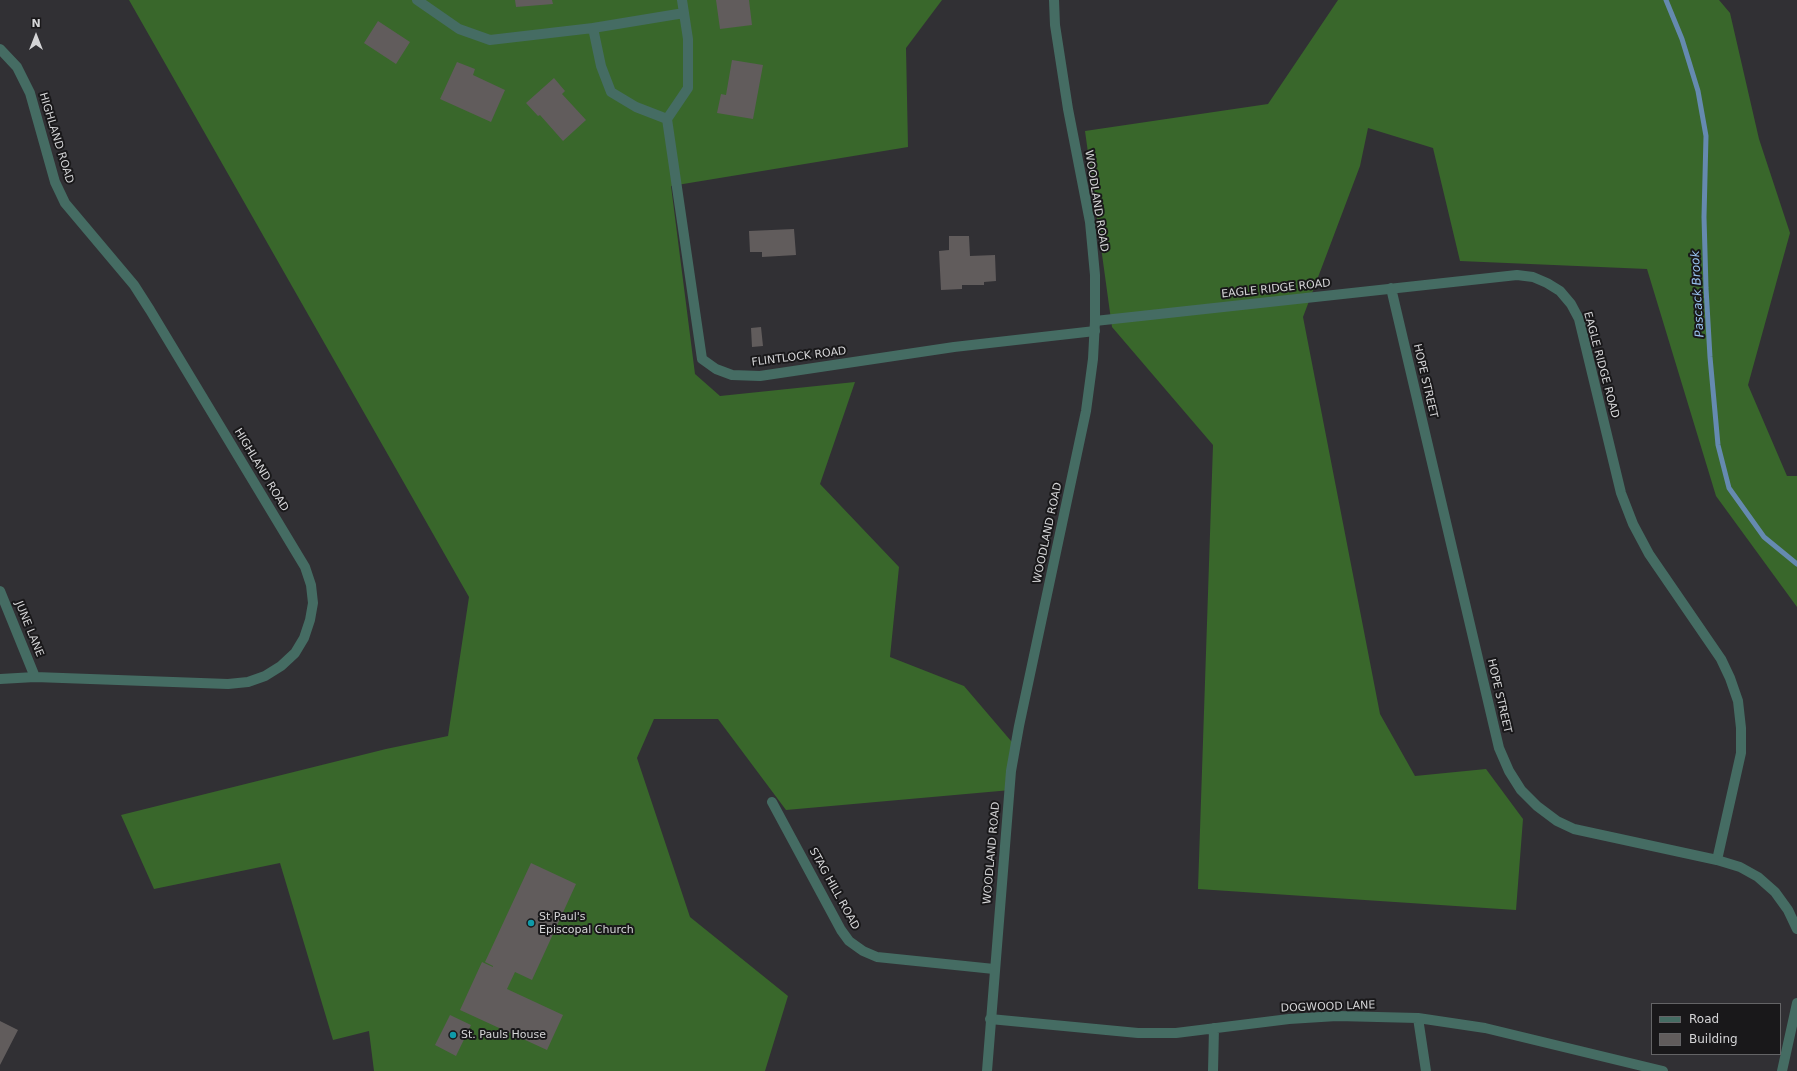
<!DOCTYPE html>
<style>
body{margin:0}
#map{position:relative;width:1797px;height:1071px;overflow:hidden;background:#313034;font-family:"DejaVu Sans",sans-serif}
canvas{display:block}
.legend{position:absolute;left:1651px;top:1003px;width:130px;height:52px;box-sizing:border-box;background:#19181a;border:1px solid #646466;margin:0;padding:5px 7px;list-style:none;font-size:12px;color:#d5d5d7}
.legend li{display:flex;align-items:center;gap:8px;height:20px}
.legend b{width:20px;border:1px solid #646466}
.north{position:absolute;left:16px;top:16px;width:40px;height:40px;-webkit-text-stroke:3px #19181a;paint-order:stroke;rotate:0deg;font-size:11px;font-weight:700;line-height:16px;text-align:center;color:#d5d5d7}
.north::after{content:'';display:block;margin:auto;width:14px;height:18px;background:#d5d5d7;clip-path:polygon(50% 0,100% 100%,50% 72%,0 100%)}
</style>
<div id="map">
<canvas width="1797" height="1071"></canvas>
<ul class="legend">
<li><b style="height:5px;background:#456c63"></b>Road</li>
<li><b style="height:11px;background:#615c5c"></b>Building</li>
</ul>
<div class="north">N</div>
</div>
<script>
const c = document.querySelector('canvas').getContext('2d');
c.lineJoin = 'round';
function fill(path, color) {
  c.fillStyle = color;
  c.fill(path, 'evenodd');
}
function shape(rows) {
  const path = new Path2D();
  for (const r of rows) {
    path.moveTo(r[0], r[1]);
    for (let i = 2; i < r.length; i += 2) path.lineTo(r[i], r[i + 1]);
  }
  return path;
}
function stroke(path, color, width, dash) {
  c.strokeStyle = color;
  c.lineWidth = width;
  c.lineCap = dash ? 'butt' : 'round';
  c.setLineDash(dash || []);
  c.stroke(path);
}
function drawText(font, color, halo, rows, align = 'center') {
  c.font = font + ' "DejaVu Sans",sans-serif';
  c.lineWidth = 4;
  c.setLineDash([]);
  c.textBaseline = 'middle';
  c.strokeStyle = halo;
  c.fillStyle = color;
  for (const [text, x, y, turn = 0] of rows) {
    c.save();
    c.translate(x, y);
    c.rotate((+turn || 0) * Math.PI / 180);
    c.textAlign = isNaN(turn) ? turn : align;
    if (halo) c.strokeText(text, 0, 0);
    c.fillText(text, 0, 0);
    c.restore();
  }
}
const forest = shape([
 [129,0,942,0,906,48,908,147,671,186,695,374,720,396,855,382,820,484,899,567,890,657,964,686,1017,748,1011,790,786,810,718,719,654,719,637,758,690,917,788,996,765,1071,374,1071,369,1031,333,1040,280,863,154,889,121,815,386,749,448,736,469,597],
 [1338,0,1719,0,1730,13,1759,139,1790,233,1748,385,1787,476,1797,476,1797,607,1716,496,1647,269,1460,261,1433,148,1368,128,1360,166,1303,317,1380,714,1415,776,1486,769,1523,819,1516,910,1198,889,1213,445,1112,327,1085,131,1268,104]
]);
const stream = shape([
 [1666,0,1682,39,1698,91,1706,136,1704,217,1706,288,1710,357,1718,445,1729,488,1764,537,1797,564]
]);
const building = shape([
 [515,0,552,0,553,4,516,7],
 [716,0,749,0,752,25,720,29],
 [378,21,410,42,396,64,364,43],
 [732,60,763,65,753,119,717,113,721,94,726,95],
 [457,62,475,69,473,75,505,90,491,122,440,99],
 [554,78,565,91,562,94,586,120,563,141,540,115,538,116,526,103],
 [794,229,796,255,762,257,762,252,750,252,749,231],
 [949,236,969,236,970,256,995,255,996,281,984,282,984,285,962,285,962,289,941,290,939,251,949,250],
 [761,327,763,346,752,347,751,328],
 [531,863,576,884,532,980,515,972,507,989,563,1015,547,1050,460,1010,482,962,493,967,493,966,485,962],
 [450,1015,471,1025,456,1056,435,1045],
 [0,1021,18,1030,0,1065]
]);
const minor = shape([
 [417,0,459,29,490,40,593,28,684,13],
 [682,0,688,39,688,88,667,119,702,359,716,369,732,375,760,376,954,347,1095,331],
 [593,28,601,66,611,92,636,107,667,119],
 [0,49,17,67,30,93,55,182,65,203,134,285,150,310,305,567,311,585,313,603,310,620,304,638,295,653,281,666,265,676,248,682,228,684,35,677,0,679],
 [1391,288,1499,748,1509,771,1521,790,1537,806,1557,821,1574,829,1717,860,1740,867,1758,877,1775,892,1788,910,1797,929],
 [1095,321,1517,275,1533,277,1547,283,1560,291,1571,304,1579,319,1621,493,1633,524,1649,554,1721,659,1730,678,1738,701,1741,728,1741,753,1717,860],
 [0,591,35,677],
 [772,802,841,930,849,941,863,951,877,957,994,969],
 [1418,1018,1426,1071],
 [990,1019,1138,1033,1176,1033,1289,1019,1337,1016,1418,1018,1485,1028,1663,1071],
 [1213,1071,1214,1028],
 [1782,1071,1797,1003]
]);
const tertiary = shape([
 [987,1071,1011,771,1019,726,1086,411,1093,359,1095,321,1095,275,1090,222,1068,109,1055,25,1054,0]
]);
const markers = [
 [531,923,4,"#0f9aa8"],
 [453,1035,4,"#0f9aa8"]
];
const streetNames = [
 ["HIGHLAND ROAD",56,138,73],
 ["WOODLAND ROAD",1096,201,81],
 ["EAGLE RIDGE ROAD",1276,289,-6],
 ["FLINTLOCK ROAD",799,357,-7],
 ["EAGLE RIDGE ROAD",1601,365,75],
 ["HOPE STREET",1425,381,77],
 ["HIGHLAND ROAD",261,470,59],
 ["WOODLAND ROAD",1048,533,-78],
 ["JUNE LANE",29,629,68],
 ["HOPE STREET",1499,696,77],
 ["WOODLAND ROAD",992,853,-85],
 ["STAG HILL ROAD",834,889,61],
 ["DOGWOOD LANE",1328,1007,-2]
];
const poiNames = [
 ["St Paul's",539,917],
 ["Episcopal Church",539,930],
 ["St. Pauls House",461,1035]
];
const waterNames = [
 ["Pascack Brook",1698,294,-93]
];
fill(forest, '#39672b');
stroke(stream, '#658ab0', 5);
fill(building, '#615c5c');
stroke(minor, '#456c63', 10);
stroke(tertiary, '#456c63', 10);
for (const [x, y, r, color] of markers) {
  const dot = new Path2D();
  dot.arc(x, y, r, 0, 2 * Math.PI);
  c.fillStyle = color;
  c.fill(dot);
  stroke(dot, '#19181a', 1.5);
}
drawText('11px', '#d5d5d7', '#19181a', streetNames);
drawText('11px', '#d5d5d7', '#19181a', poiNames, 'left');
drawText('italic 12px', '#98c2f0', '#19181a', waterNames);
</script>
